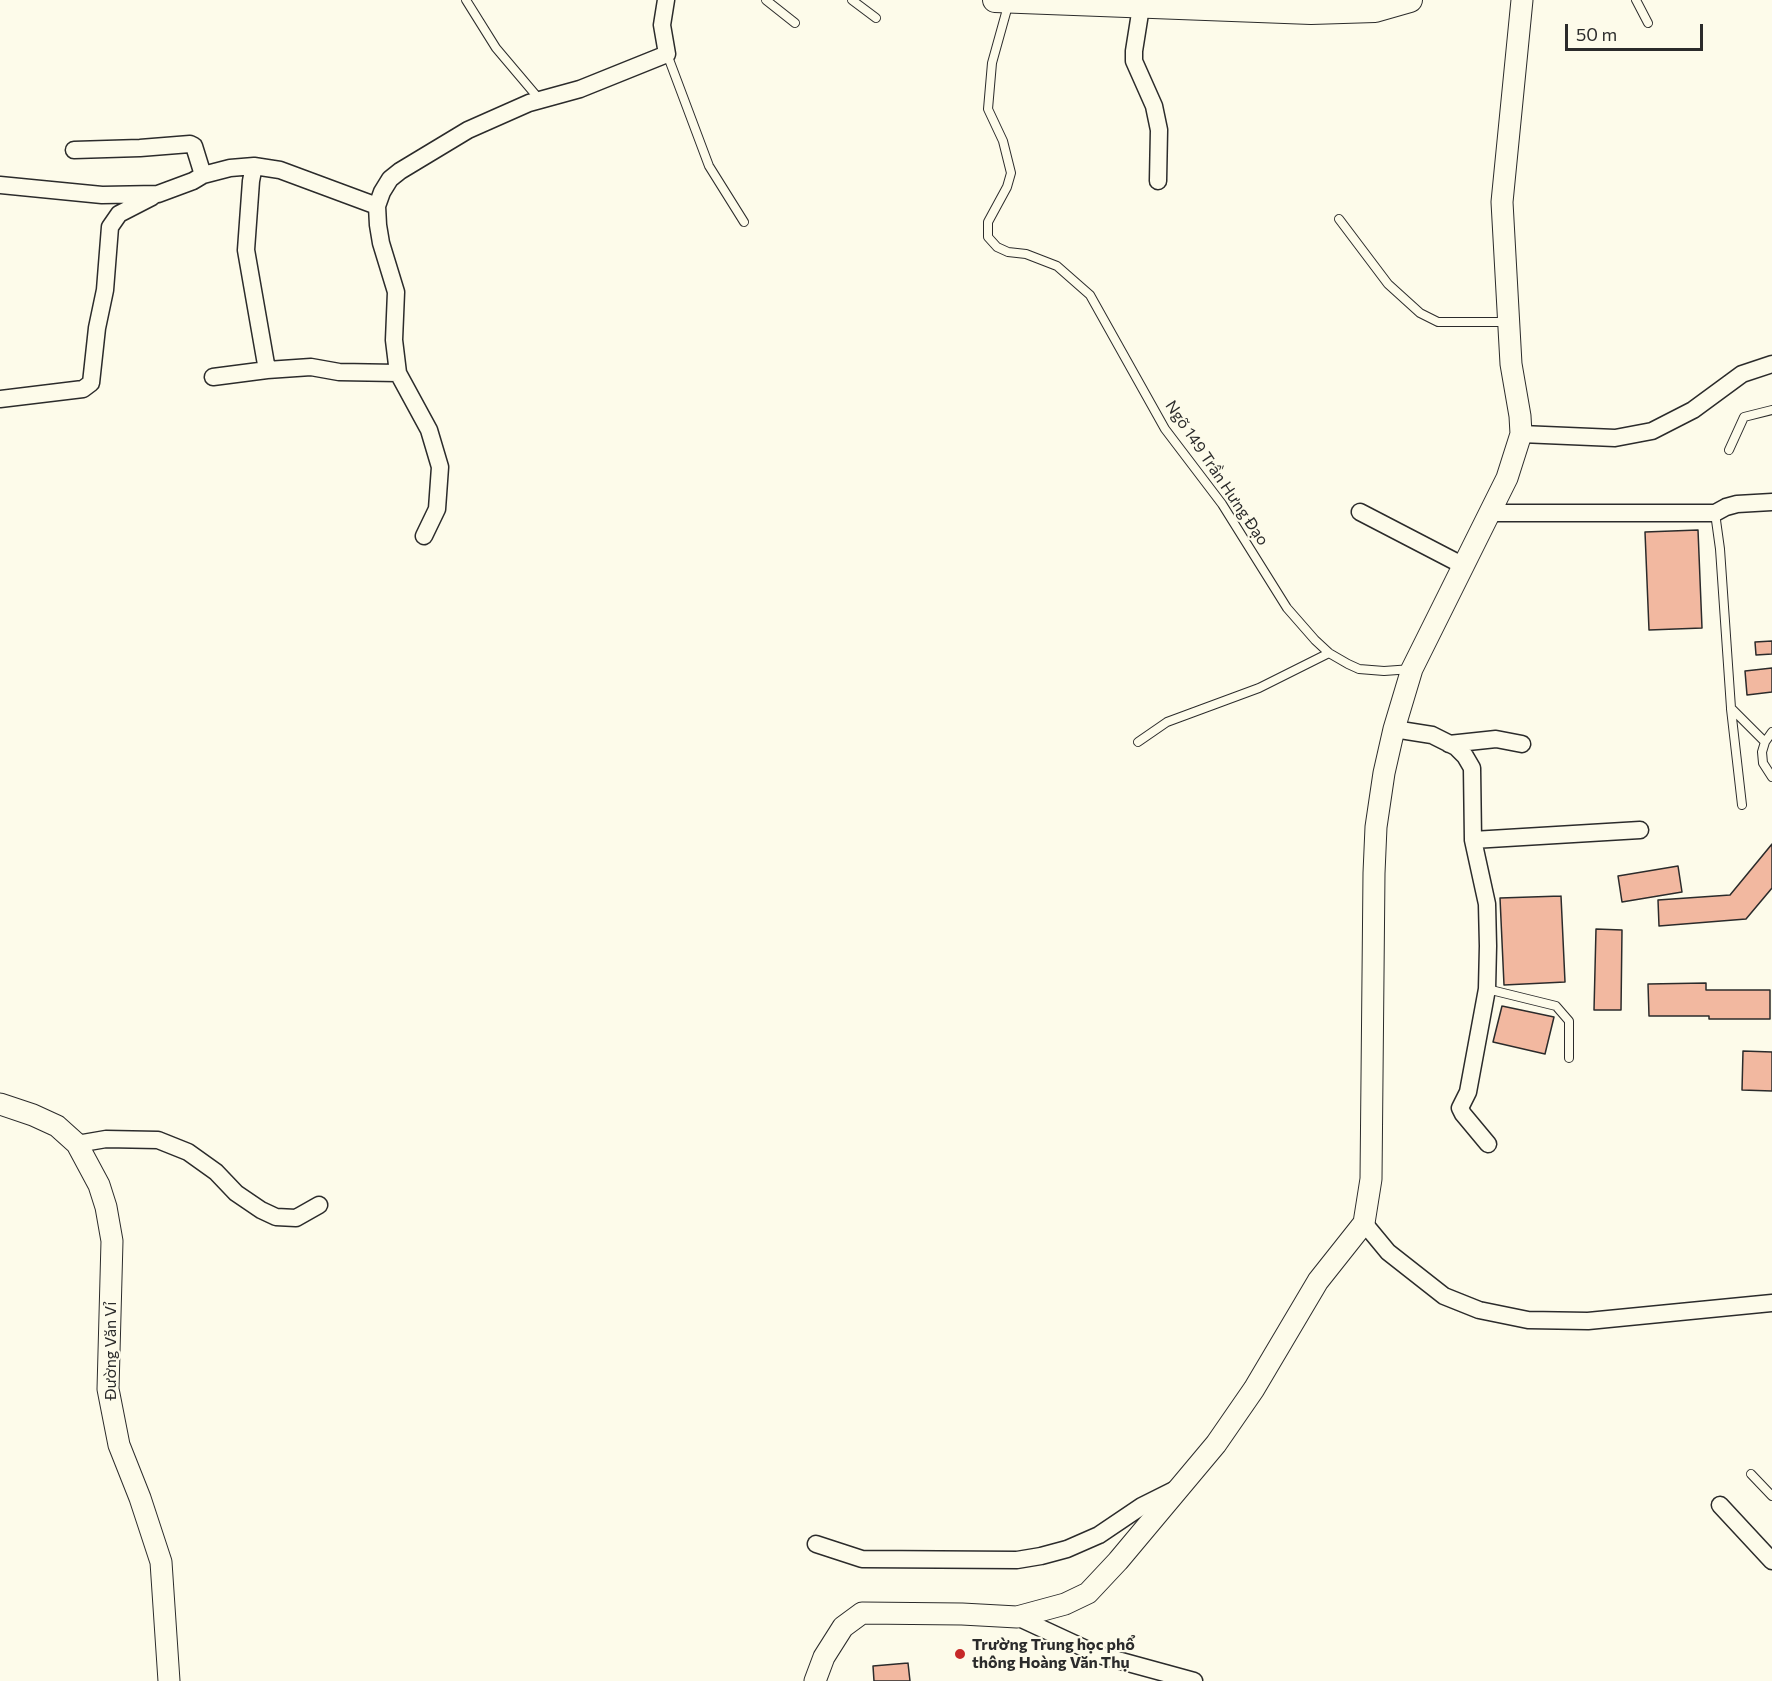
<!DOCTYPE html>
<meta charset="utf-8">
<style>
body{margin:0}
#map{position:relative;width:1772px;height:1681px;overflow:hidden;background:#fdfbea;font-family:Commissioner,sans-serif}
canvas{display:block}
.scale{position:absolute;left:1565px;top:24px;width:138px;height:27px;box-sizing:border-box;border:3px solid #2b2b2b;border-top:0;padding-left:8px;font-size:18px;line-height:21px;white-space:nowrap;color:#2b2b2b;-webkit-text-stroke:4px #fdfbea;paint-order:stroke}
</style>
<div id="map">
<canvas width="1772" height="1681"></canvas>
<div class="scale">50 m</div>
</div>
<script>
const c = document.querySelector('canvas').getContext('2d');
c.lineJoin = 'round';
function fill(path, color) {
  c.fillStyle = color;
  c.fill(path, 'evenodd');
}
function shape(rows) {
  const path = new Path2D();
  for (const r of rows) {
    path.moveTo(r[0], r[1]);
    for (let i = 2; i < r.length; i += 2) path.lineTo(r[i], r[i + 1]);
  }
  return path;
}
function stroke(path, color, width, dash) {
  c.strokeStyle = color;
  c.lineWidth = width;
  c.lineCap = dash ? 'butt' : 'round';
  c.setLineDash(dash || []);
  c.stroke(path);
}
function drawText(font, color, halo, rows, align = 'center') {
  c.font = font + ' Commissioner,sans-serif';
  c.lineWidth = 4.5;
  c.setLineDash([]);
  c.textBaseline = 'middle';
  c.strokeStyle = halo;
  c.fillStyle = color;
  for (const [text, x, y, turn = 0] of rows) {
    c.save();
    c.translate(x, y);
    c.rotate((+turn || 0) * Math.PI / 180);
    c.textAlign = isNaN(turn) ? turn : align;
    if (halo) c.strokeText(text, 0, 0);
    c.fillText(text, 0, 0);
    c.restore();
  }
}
const building = shape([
 [1698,530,1702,628,1649,630,1645,532,1698,530],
 [1772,641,1772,654,1756,655,1755,642,1772,641],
 [1772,668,1772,692,1747,695,1745,671,1772,668],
 [1772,844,1772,888,1746,919,1659,926,1658,900,1730,895,1772,844],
 [1678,866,1682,892,1622,902,1618,876,1678,866],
 [1561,896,1565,982,1504,985,1500,898,1561,896],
 [1596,929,1622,930,1621,1010,1594,1010,1596,929],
 [1706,983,1706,990,1770,990,1770,1019,1709,1019,1709,1016,1649,1016,1648,984,1706,983],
 [1502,1006,1554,1017,1545,1054,1493,1042,1502,1006],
 [1743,1051,1772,1052,1772,1091,1742,1090,1743,1051],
 [908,1663,910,1681,874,1681,873,1666,908,1663]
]);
const service = shape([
 [466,0,496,48,540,100],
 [766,0,795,23],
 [852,0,876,18],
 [1636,0,1648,23],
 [1009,2,992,63,988,109,1003,141,1011,173,1007,187,988,222,988,237,997,247,1008,252,1026,254,1057,266,1090,295,1165,429,1222,504,1287,608,1315,640,1329,653,1348,664,1359,669,1384,671,1412,669],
 [667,54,709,166,744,222],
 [1339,219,1388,284,1420,313,1438,322,1508,322],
 [1729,450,1744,417,1772,410],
 [1715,513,1720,549,1731,708,1765,742],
 [1731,709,1742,805],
 [1772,732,1765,742,1762,752,1763,763,1772,777],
 [1138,742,1167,722,1259,688,1329,653],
 [1487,989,1556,1006,1569,1021,1569,1058],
 [1751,1474,1772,1496]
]);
const minor = shape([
 [1141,7,1134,51,1134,61,1154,106,1159,130,1158,181],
 [74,150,140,148,190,144,194,146,203,175],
 [254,166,251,181,246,250,267,370],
 [0,185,102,195,158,194,193,181,203,175,230,168,254,166,280,170,377,206],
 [213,377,267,370,311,367,339,372,398,373],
 [0,399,83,389,91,383,97,328,105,290,110,227,119,214,152,197],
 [1521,434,1615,438,1652,431,1693,410,1742,374,1772,364],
 [1360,512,1464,566],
 [1489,513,1715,513,1726,507,1737,504,1772,502],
 [424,536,437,509,440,467,429,430,398,373,394,340,396,292,381,243,378,225,377,206,382,192,390,179,400,171,468,130,529,103,580,89,667,54,662,25,666,0],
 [1394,729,1432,735,1456,747,1465,756,1472,768,1473,840,1487,904,1488,946,1487,989,1468,1092,1460,1108,1463,1114,1488,1144],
 [1449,744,1496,739,1522,744],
 [1473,840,1640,830],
 [77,1144,106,1139,158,1140,188,1152,216,1172,236,1193,261,1210,276,1217,296,1218,319,1205],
 [1364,1223,1388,1252,1444,1296,1479,1310,1528,1320,1588,1321,1772,1303],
 [1720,1505,1772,1561],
 [816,1544,862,1559,1017,1560,1041,1556,1067,1549,1099,1535,1142,1506,1178,1488],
 [1017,1617,1099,1655,1194,1681]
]);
const tertiary = shape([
 [0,1104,33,1115,57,1126,77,1144,99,1185,106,1207,112,1241,108,1389,119,1445,140,1498,161,1562,169,1681],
 [815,1681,824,1657,843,1627,862,1613,962,1614,1017,1617,1065,1604,1088,1593,1118,1561,1216,1444,1254,1389,1318,1281,1364,1223,1371,1179,1374,873,1376,827,1384,773,1394,729,1412,669,1507,478,1521,434,1520,416,1511,364,1502,202,1522,0]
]);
const secondary = shape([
 [995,0,1311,12,1375,10,1410,0]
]);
const markers = [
 [960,1654,6,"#c62828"]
];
const streetNames = [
 ["Ngõ 149 Trần Hưng Đạo",1217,473,56],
 ["Đường Văn Vỉ",111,1351,-90]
];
const poiNames = [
 ["Trường Trung học phổ",972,1645],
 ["thông Hoàng Văn Thụ",972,1663]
];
fill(building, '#f2b8a0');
stroke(building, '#2b2b2b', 1.5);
stroke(service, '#2b2b2b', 10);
stroke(minor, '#2b2b2b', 19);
stroke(tertiary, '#2b2b2b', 23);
stroke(secondary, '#2b2b2b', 26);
stroke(service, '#fdfbea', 8);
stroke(minor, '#fdfbea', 16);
stroke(tertiary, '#fdfbea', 21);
stroke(secondary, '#fdfbea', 24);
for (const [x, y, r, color] of markers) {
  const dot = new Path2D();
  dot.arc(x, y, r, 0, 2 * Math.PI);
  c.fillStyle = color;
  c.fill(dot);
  stroke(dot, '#fdfbea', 2);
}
drawText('16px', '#2b2b2b', '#fdfbea', streetNames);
drawText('bold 16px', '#2b2b2b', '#fdfbea', poiNames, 'left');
</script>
